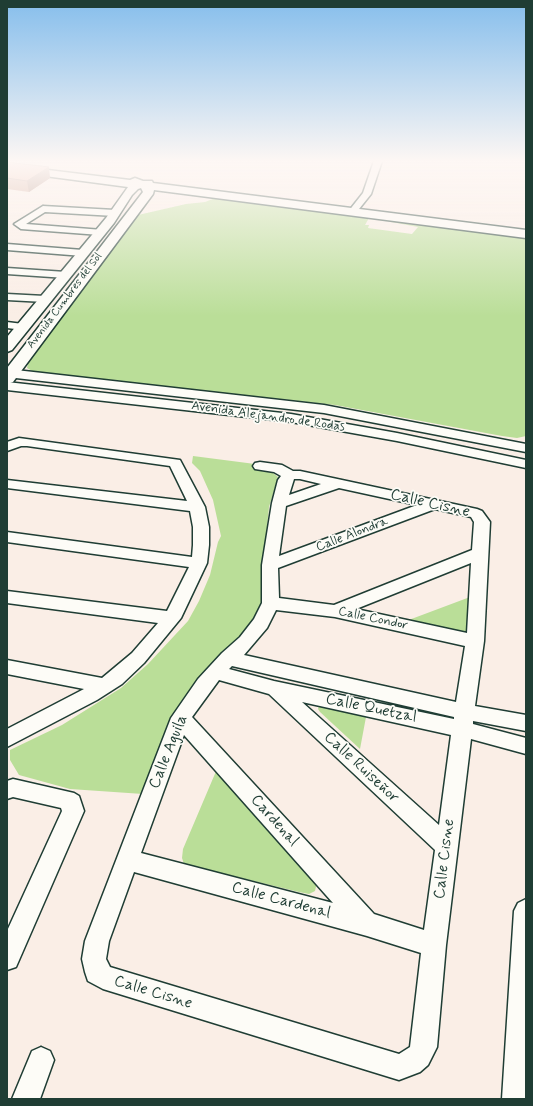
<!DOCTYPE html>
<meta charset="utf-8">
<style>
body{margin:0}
#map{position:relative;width:533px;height:1106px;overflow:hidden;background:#faeee6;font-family:Mynerve,sans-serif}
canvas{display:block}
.frame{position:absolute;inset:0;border:8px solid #1f3d34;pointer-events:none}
</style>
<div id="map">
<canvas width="533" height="1106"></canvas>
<div class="frame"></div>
</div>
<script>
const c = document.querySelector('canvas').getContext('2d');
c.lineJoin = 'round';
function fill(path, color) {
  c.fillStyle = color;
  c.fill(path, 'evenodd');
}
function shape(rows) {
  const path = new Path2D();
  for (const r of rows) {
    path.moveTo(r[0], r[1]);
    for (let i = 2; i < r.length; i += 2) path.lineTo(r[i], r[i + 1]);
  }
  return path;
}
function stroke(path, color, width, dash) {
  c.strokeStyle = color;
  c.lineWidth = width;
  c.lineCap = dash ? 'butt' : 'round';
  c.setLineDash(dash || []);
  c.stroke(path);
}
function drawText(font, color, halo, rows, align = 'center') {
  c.font = font + ' Mynerve,sans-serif';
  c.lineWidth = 3.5;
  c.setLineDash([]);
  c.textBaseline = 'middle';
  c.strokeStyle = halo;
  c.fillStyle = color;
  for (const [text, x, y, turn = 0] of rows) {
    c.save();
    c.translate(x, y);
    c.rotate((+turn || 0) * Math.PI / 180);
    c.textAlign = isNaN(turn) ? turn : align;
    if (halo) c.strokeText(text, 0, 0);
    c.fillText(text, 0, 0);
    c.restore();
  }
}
const green = shape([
 [215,198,365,216,369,218,365,225,369,225,368,228,412,234,418,227,391,222,418,223,526,237,526,436,517,438,502,436,335,405,52,374,32,371,27,368,29,359,138,215,186,204,205,202],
 [193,456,255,464,256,470,273,473,278,477,269,507,264,557,264,613,208,668,190,690,174,715,143,794,70,789,19,775,10,760,10,750,62,725,121,688,148,664,188,621,199,601,210,575,218,542,221,536,213,500,200,471,192,463],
 [478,594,468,632,458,633,406,621],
 [322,705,366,717,360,749,320,712,318,709,319,706],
 [217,769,318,878,315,891,309,894,299,892,184,864,182,858,183,849]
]);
const minor = shape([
 [374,161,382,161,371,194,355,214,349,214,348,212,363,193,374,161],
 [43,206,115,210,119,213,115,216,45,212,26,224,103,230,105,232,100,235,21,229,14,224,43,206],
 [7,244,83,250,88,253,83,256,7,250,7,244],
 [7,268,66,272,71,275,66,278,7,274,7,268],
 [7,294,45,296,50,299,45,302,7,300,7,294],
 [7,322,23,324,29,327,23,330,7,328,7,322],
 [7,369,324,405,526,444,526,452,324,413,7,377,7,369],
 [7,382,291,414,397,433,526,460,526,468,397,441,291,422,7,390,7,382],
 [19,438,180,460,205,507,209,527,209,545,207,563,181,618,144,663,122,684,97,700,7,747,7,729,84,689,7,674,7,660,102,678,132,653,158,623,7,603,7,591,167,611,189,567,7,542,7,532,192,557,193,545,193,527,190,511,7,488,7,480,187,501,170,466,27,446,21,446,7,451,7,442,19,438],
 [260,462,282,465,293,471,300,471,477,509,482,511,490,522,484,641,475,706,526,715,526,731,473,721,473,724,526,738,526,754,471,739,446,945,437,1047,428,1065,420,1072,399,1080,103,989,88,981,85,972,82,959,85,941,171,718,198,679,222,653,240,637,254,619,262,603,262,565,272,503,278,480,281,476,274,472,255,469,253,466,255,463,260,462],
 [294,479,300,479,321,484,289,495,294,479],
 [339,488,417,505,279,556,286,506,339,488],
 [435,509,471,517,474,522,472,550,334,605,279,598,278,568,435,509],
 [471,563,467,633,356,609,471,563],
 [276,610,335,617,465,646,456,702,244,655,267,628,276,610],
 [232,666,454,717,454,719,274,681,229,669,232,666],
 [219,680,269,694,435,850,424,930,374,914,192,717,219,680],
 [302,702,451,735,439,825,302,702],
 [184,735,333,903,141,853,184,735],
 [134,872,367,936,421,953,410,1047,399,1054,110,967,106,959,109,941,134,872],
 [13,779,74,793,79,796,84,811,16,967,7,970,7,931,62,811,61,808,13,797,7,799,7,781,13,779],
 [526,899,526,1099,502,1099,514,911,518,903,526,899],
 [41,1047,50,1051,54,1060,40,1099,12,1099,32,1051,41,1047]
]);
const major = shape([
 [7,165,130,180,135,178,143,181,152,181,153,183,526,230,526,238,154,190,153,194,13,382,7,384,7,368,143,192,141,188,138,189,132,195,114,223,12,350,7,352,7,337,106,218,128,187,7,171,7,165]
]);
const wall = shape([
 [7,162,50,178,29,192,7,189]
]);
const shadedWall = shape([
 [49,167,50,178,29,192,27,181]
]);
const building = shape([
 [7,162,49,167,27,181,7,178,7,162]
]);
const farStreetnames = [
 ["Avenida Cumbres del Sol",65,301,-53]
];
const streetNames = [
 ["Avenida Alejandro de Rodas",268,417,8],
 ["Calle Alondra",352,535,-21],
 ["Calle Condor",373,619,12]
];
const nearStreetnames = [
 ["Calle Cisne",430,504,13],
 ["Calle Quetzal",371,709,12],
 ["Calle Aguila",169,752,-68],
 ["Calle Ruiseñor",361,768,43],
 ["Cardenal",274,821,48],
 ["Calle Cisne",445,859,-83],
 ["Calle Cardenal",281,901,15],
 ["Calle Cisne",153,993,17]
];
fill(green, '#bade98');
stroke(minor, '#1f3d34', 3);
stroke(major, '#1f3d34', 3);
fill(minor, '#fdfcf7');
fill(major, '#fdfcf7');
fill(wall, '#cc9d8b');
fill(shadedWall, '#a67f71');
fill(building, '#edb6a2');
stroke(building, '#a67f71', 1);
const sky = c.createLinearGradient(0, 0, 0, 316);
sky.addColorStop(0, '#86beec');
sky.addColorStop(0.51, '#fdf7f4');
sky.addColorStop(1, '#fdf7f400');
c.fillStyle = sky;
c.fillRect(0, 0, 533, 316);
drawText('11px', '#1f3d34', '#fdfcf7', farStreetnames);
drawText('13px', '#1f3d34', '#fdfcf7', streetNames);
drawText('16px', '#1f3d34', '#fdfcf7', nearStreetnames);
</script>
